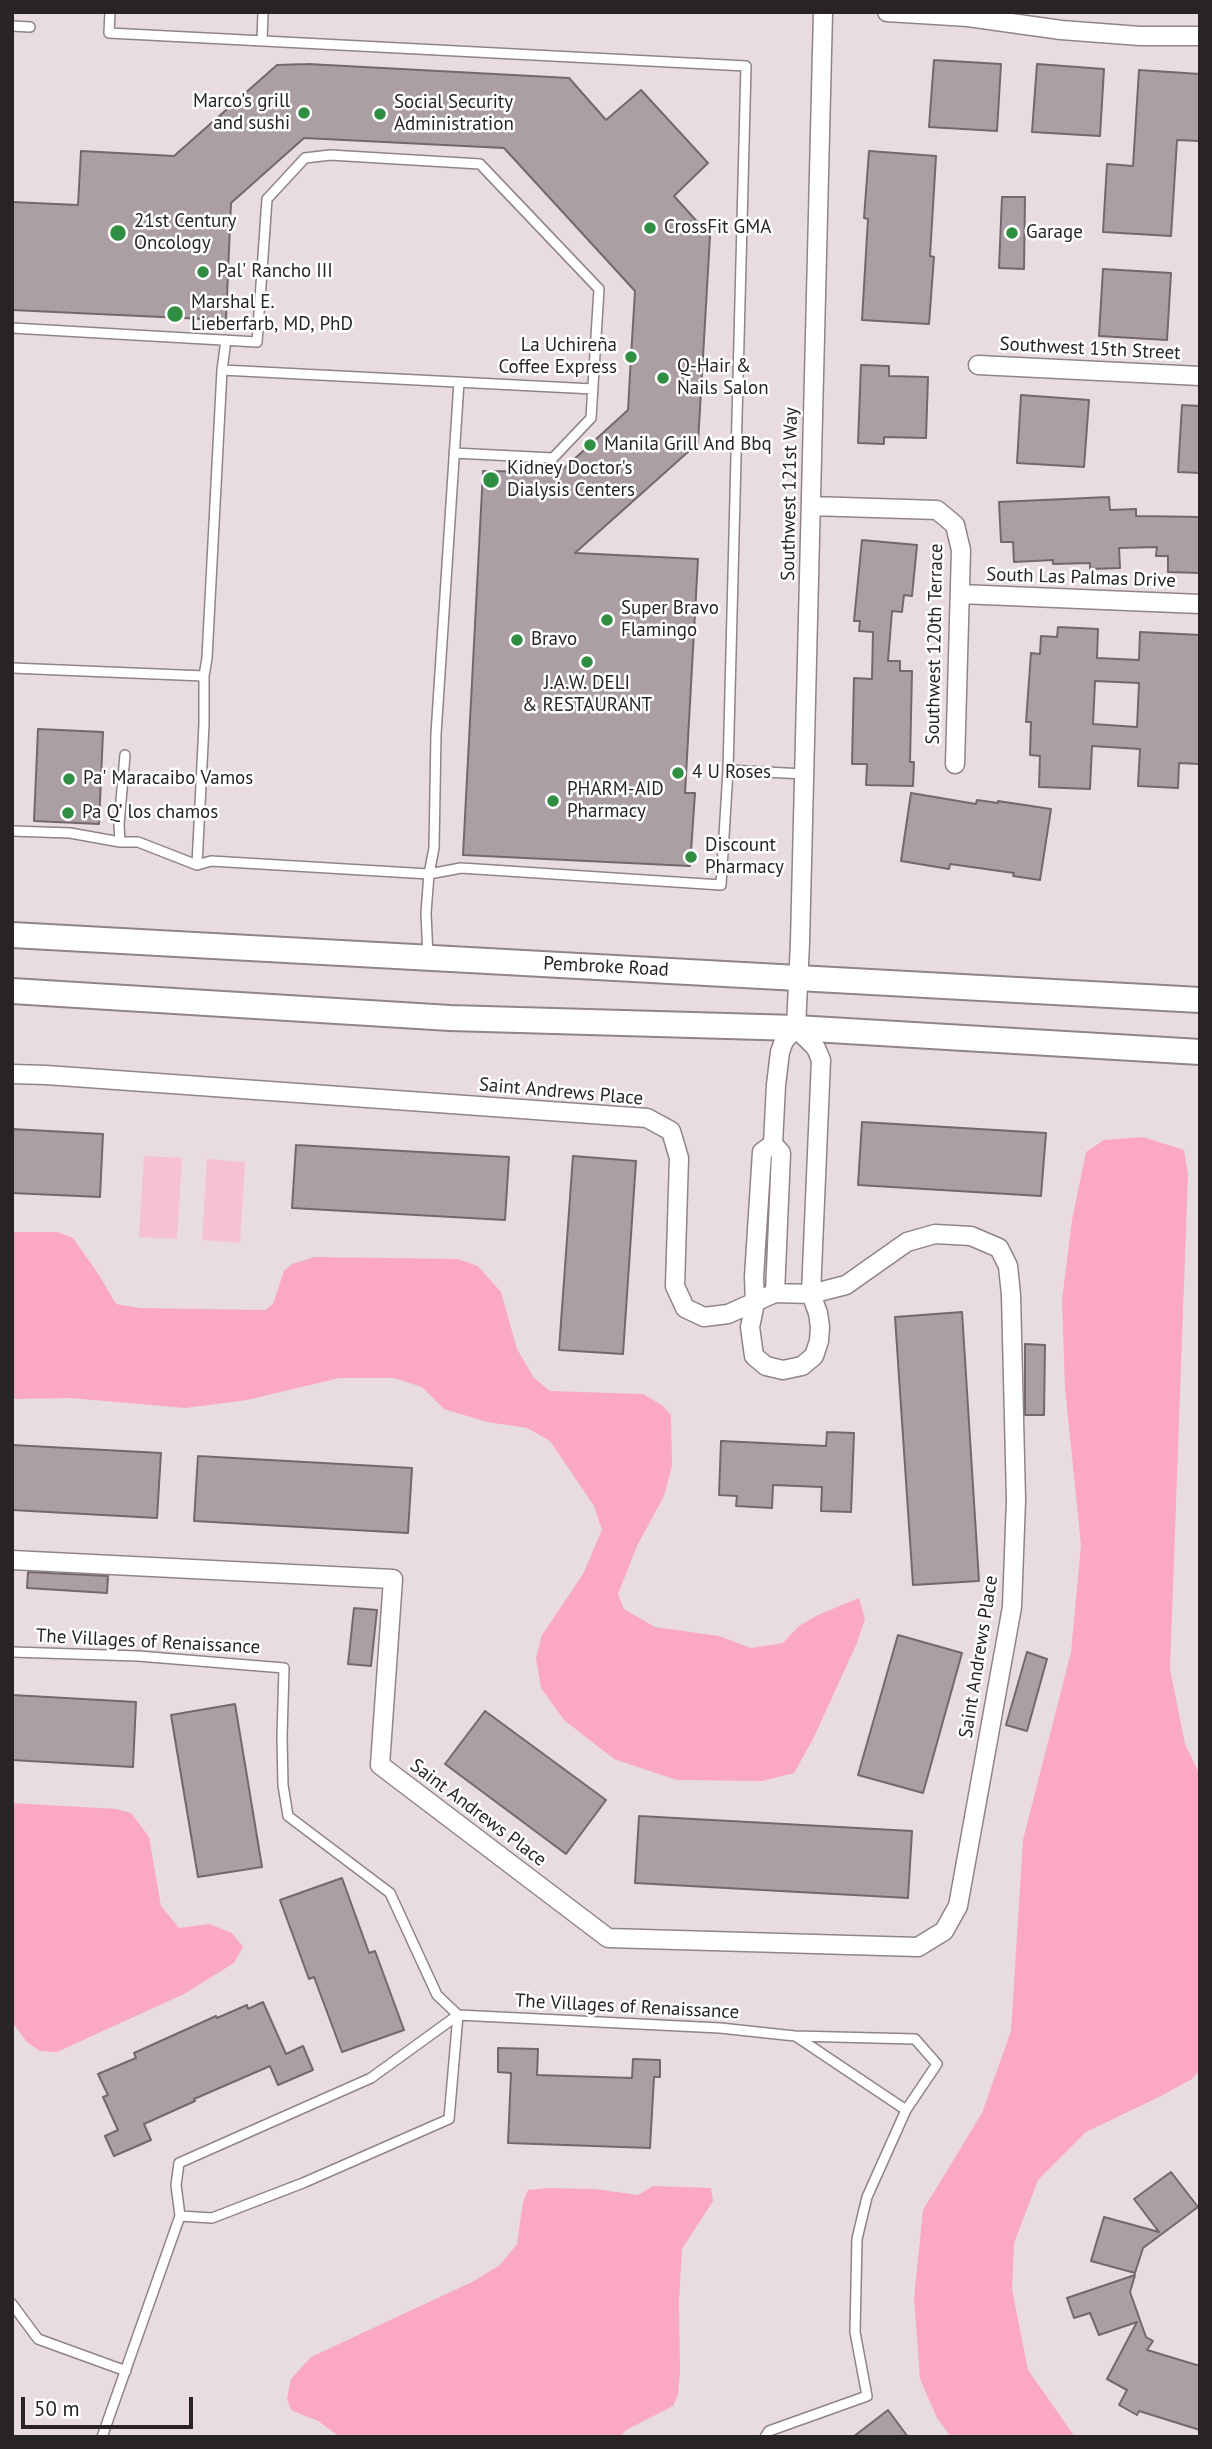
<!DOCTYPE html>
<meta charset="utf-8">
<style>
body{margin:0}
#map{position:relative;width:1212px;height:2449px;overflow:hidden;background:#e8dce0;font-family:"PT Sans",sans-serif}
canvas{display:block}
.frame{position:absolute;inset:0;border:14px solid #282425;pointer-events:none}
.scale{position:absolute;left:21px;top:2397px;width:172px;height:32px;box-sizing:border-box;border:4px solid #282425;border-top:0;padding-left:9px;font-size:21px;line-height:24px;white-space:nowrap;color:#282425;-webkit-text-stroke:5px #fff;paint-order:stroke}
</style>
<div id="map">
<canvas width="1212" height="2449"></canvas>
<div class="frame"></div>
<div class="scale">50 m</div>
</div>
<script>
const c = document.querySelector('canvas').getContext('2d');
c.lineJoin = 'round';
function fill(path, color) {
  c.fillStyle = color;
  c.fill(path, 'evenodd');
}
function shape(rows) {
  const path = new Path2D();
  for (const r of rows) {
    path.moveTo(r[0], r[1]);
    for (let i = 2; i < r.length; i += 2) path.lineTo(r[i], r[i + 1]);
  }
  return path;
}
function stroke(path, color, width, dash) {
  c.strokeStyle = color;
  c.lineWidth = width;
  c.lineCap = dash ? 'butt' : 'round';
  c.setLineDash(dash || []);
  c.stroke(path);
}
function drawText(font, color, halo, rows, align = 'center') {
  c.font = font + ' "PT Sans",sans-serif';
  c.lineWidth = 5;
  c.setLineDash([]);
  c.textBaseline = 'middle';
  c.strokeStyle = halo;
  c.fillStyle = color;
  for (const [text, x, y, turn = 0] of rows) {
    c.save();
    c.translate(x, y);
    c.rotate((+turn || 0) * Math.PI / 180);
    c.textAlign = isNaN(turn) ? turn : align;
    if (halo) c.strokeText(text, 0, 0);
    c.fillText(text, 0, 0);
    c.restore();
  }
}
const green = shape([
 [144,1156,182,1158,177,1239,139,1237],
 [207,1159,245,1162,240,1243,202,1240]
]);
const water = shape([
 [1143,1137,1184,1150,1188,1174,1170,1669,1185,1744,1200,1775,1200,2070,1192,2079,1161,2096,1086,2132,1038,2180,1014,2243,1012,2289,1028,2370,1075,2437,951,2437,937,2418,920,2379,914,2298,923,2210,982,2113,1011,2031,1023,1840,1071,1652,1081,1545,1065,1388,1062,1300,1072,1220,1086,1152,1104,1140],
 [12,1232,57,1232,73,1238,99,1275,116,1304,140,1308,265,1310,273,1304,284,1271,292,1264,315,1257,458,1259,478,1266,501,1292,517,1349,534,1378,550,1391,643,1394,662,1405,671,1415,672,1466,664,1496,637,1546,618,1594,624,1609,655,1627,719,1636,751,1648,783,1643,799,1626,818,1615,859,1598,865,1619,857,1643,813,1739,794,1773,762,1781,677,1780,614,1759,564,1720,541,1688,536,1658,542,1635,583,1574,602,1530,594,1506,550,1441,527,1428,487,1422,444,1409,422,1387,394,1378,339,1378,247,1400,186,1408,70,1398,12,1399],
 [12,1803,116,1809,131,1813,149,1837,161,1906,179,1928,209,1924,232,1933,243,1947,234,1963,184,1994,57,2052,40,2051,27,2042,12,2022],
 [653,2186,711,2188,713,2201,682,2249,679,2302,680,2371,678,2395,673,2406,626,2430,620,2437,340,2437,318,2421,291,2410,287,2398,291,2379,311,2357,474,2281,500,2265,517,2244,523,2202,528,2190,548,2188,595,2189,638,2195]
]);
const building = shape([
 [934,60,1001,64,997,131,929,127,934,60],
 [308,64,569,78,606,120,641,90,708,163,674,196,710,236,698,443,575,553,698,559,685,793,695,793,690,866,463,855,483,471,560,472,628,410,631,357,635,291,504,148,304,138,231,203,226,320,12,310,12,202,78,205,81,151,174,156,277,65,308,64],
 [1037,64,1104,69,1100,136,1032,132,1037,64],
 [1139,70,1200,74,1200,141,1177,140,1171,236,1103,232,1107,164,1133,166,1139,70],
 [869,151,936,156,930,256,934,257,929,324,862,320,868,219,864,218,869,151],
 [1002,197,1025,197,1024,269,999,268,1002,197],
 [1103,269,1171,273,1167,340,1099,336,1103,269],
 [861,365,889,366,889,376,928,377,926,438,884,437,884,444,858,443,861,365],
 [1021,395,1089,400,1084,467,1017,463,1021,395],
 [1182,405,1200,406,1200,473,1178,472,1182,405],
 [1109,497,1110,510,1136,509,1136,516,1200,517,1200,573,1168,572,1168,556,1156,556,1157,547,1119,548,1120,568,1090,569,1090,563,1053,564,1053,560,1014,562,1013,542,1001,542,999,502,1109,497],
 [862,540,917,545,912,596,904,595,902,612,892,611,888,661,900,661,900,671,912,671,910,762,914,762,913,786,866,785,867,764,852,764,854,678,872,679,873,632,859,631,860,621,854,621,862,540],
 [1058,627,1098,629,1097,658,1139,660,1140,632,1200,635,1200,764,1179,763,1178,788,1138,786,1140,749,1092,746,1090,789,1039,787,1040,756,1030,755,1031,722,1026,722,1031,653,1040,654,1041,636,1057,637,1058,627],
 [1095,681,1139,683,1137,727,1093,724,1095,681],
 [38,729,103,732,99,824,34,821,38,729],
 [911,793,976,804,977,800,998,803,998,801,1051,809,1040,880,1013,876,1014,873,950,864,949,869,901,861,911,793],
 [862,1122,1046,1133,1041,1196,858,1185,862,1122],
 [12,1129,103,1134,100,1197,12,1193,12,1129],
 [296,1145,509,1157,505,1220,292,1208,296,1145],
 [573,1156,636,1161,623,1354,559,1350,573,1156],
 [962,1312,979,1581,913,1585,895,1317,962,1312],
 [1025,1344,1045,1345,1044,1415,1025,1415,1025,1344],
 [827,1432,854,1433,851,1512,821,1511,822,1487,773,1485,772,1508,736,1506,737,1496,719,1495,721,1441,826,1446,827,1432],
 [12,1445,161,1453,157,1518,12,1510,12,1445],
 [198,1456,412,1468,408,1533,194,1521,198,1456],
 [28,1572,108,1576,107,1593,27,1588,28,1572],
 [354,1608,377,1610,371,1666,348,1664,354,1608],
 [898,1635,962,1653,923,1793,858,1775,898,1635],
 [1027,1652,1047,1659,1027,1731,1006,1725,1027,1652],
 [12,1695,136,1702,133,1767,12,1760,12,1695],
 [235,1704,262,1867,198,1877,171,1715,235,1704],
 [485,1711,606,1800,566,1854,445,1764,485,1711],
 [639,1816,912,1831,908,1898,635,1883,639,1816],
 [342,1878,369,1953,375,1951,404,2030,342,2052,314,1977,309,1979,280,1900,342,1878],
 [263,2002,286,2054,303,2046,313,2070,278,2085,270,2066,194,2099,195,2101,144,2124,151,2140,114,2156,105,2136,118,2130,103,2097,108,2095,98,2074,136,2058,134,2053,216,2016,217,2018,247,2005,248,2009,263,2002],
 [498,2048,538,2049,537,2075,632,2078,633,2059,660,2060,660,2077,654,2077,650,2148,508,2143,511,2073,498,2072,498,2048],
 [1171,2172,1198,2207,1143,2248,1135,2273,1091,2261,1104,2217,1159,2232,1134,2199,1171,2172],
 [1135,2275,1130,2292,1146,2337,1153,2341,1147,2350,1200,2366,1200,2430,1139,2411,1137,2415,1119,2405,1127,2390,1107,2379,1137,2322,1099,2335,1090,2313,1074,2318,1067,2298,1135,2275],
 [888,2410,908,2437,853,2437,888,2410]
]);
const lane = shape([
 [12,26,30,27],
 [262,41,263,12],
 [12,328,257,342,267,199,305,158,330,155,480,164,599,289,591,418,553,458,454,453],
 [222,370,593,389],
 [12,668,204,676],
 [728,770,804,774],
 [12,831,70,833,120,842,138,842,197,865,211,861,429,874,461,868,721,885,728,770,746,66,109,33,110,12],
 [120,842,119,824,125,755],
 [197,865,204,724,204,676,207,658,222,370,226,340],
 [428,957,426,913,429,874,434,848,436,734,459,382],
 [12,1652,138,1656,284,1668,282,1737,283,1785,288,1816,390,1893,437,1995,458,2015,720,2028,795,2036,915,2039,937,2064,906,2110,867,2197,857,2239,855,2332,867,2396,769,2431,765,2437],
 [797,2037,906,2110],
 [180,2216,176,2185,179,2163,371,2078,458,2015],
 [12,2304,38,2339,126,2371],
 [102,2437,180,2216,212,2218,303,2183,449,2119,458,2015]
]);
const street = shape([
 [887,12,968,17,1061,30,1140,36,1200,36],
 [978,365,1200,376],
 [811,506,937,510,955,525,961,550,955,764],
 [960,594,1200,604],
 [12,1074,46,1075,647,1118,671,1131,679,1158,675,1286,685,1308,704,1317,728,1314,775,1293,811,1294,846,1285,907,1242,935,1234,971,1236,999,1248,1008,1266,1011,1295,1016,1500,1012,1607,958,1906,944,1931,918,1947,608,1938,380,1765,393,1579,12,1560],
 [773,1144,762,1152,754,1277,755,1303,750,1327,754,1356,766,1366,783,1370,802,1366,814,1356,819,1341,820,1327,818,1313,811,1294,821,1060,816,1048,796,1028],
 [775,1293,781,1153,773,1144,776,1085,780,1052,784,1041,796,1028,800,942,823,12]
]);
const secondary = shape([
 [12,935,1200,1000],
 [12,991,450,1018,796,1028,1200,1052]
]);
const markers = [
 [304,113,7,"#2f8e41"],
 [380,114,7,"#2f8e41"],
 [650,228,7,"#2f8e41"],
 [118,233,9,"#2f8e41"],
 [1012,233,7,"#2f8e41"],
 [203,272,7,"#2f8e41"],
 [175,314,9,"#2f8e41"],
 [631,357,7,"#2f8e41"],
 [663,378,7,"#2f8e41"],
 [590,445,7,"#2f8e41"],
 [491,480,9,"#2f8e41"],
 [607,620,7,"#2f8e41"],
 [517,640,7,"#2f8e41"],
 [587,662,7,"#2f8e41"],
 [678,773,7,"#2f8e41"],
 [69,779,7,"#2f8e41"],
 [553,801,7,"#2f8e41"],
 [68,813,7,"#2f8e41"],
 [691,857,7,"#2f8e41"]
];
const poiNames = [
 ["Marco's grill",290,102,"right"],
 ["and sushi",290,124,"right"],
 ["Social Security",394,103],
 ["Administration",394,125],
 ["21st Century",134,222],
 ["Oncology",134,244],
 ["CrossFit GMA",664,228],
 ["Garage",1026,233],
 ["Pal' Rancho III",217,272],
 ["Marshal E.",191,303],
 ["Lieberfarb, MD, PhD",191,325],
 ["La Uchireña",617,346,"right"],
 ["Coffee Express",617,368,"right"],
 ["Q-Hair &",677,367],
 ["Nails Salon",677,389],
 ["Manila Grill And Bbq",604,445],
 ["Kidney Doctor's",507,469],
 ["Dialysis Centers",507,491],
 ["Super Bravo",621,609],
 ["Flamingo",621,631],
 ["Bravo",531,640],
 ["J.A.W. DELI",587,684,"center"],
 ["& RESTAURANT",587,706,"center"],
 ["4 U Roses",692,773],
 ["Pa' Maracaibo Vamos",83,779],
 ["PHARM-AID",567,790],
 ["Pharmacy",567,812],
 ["Pa Q’ los chamos",82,813],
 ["Discount",705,846],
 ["Pharmacy",705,868]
];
const streetNames = [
 ["Southwest 15th Street",1090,349,3],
 ["Southwest 121st Way",790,494,-89],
 ["South Las Palmas Drive",1081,578,2],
 ["Southwest 120th Terrace",935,644,-89],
 ["Pembroke Road",606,967,3],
 ["Saint Andrews Place",561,1092,5],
 ["The Villages of Renaissance",148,1642,3],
 ["Saint Andrews Place",979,1657,-81],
 ["Saint Andrews Place",478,1813,37],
 ["The Villages of Renaissance",627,2007,3]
];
fill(green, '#f6c1d3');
fill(water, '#faa8c5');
fill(building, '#ab9fa3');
stroke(building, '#73686c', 2);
stroke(lane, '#908487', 12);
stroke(street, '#908487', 21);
stroke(secondary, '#908487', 28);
stroke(lane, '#fff', 9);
stroke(street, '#fff', 18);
stroke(secondary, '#fff', 24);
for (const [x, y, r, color] of markers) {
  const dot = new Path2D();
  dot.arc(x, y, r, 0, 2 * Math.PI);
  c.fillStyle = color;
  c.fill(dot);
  stroke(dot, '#fff', 2.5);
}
drawText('19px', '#282425', '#fff', poiNames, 'left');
drawText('19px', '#282425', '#fff', streetNames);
</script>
